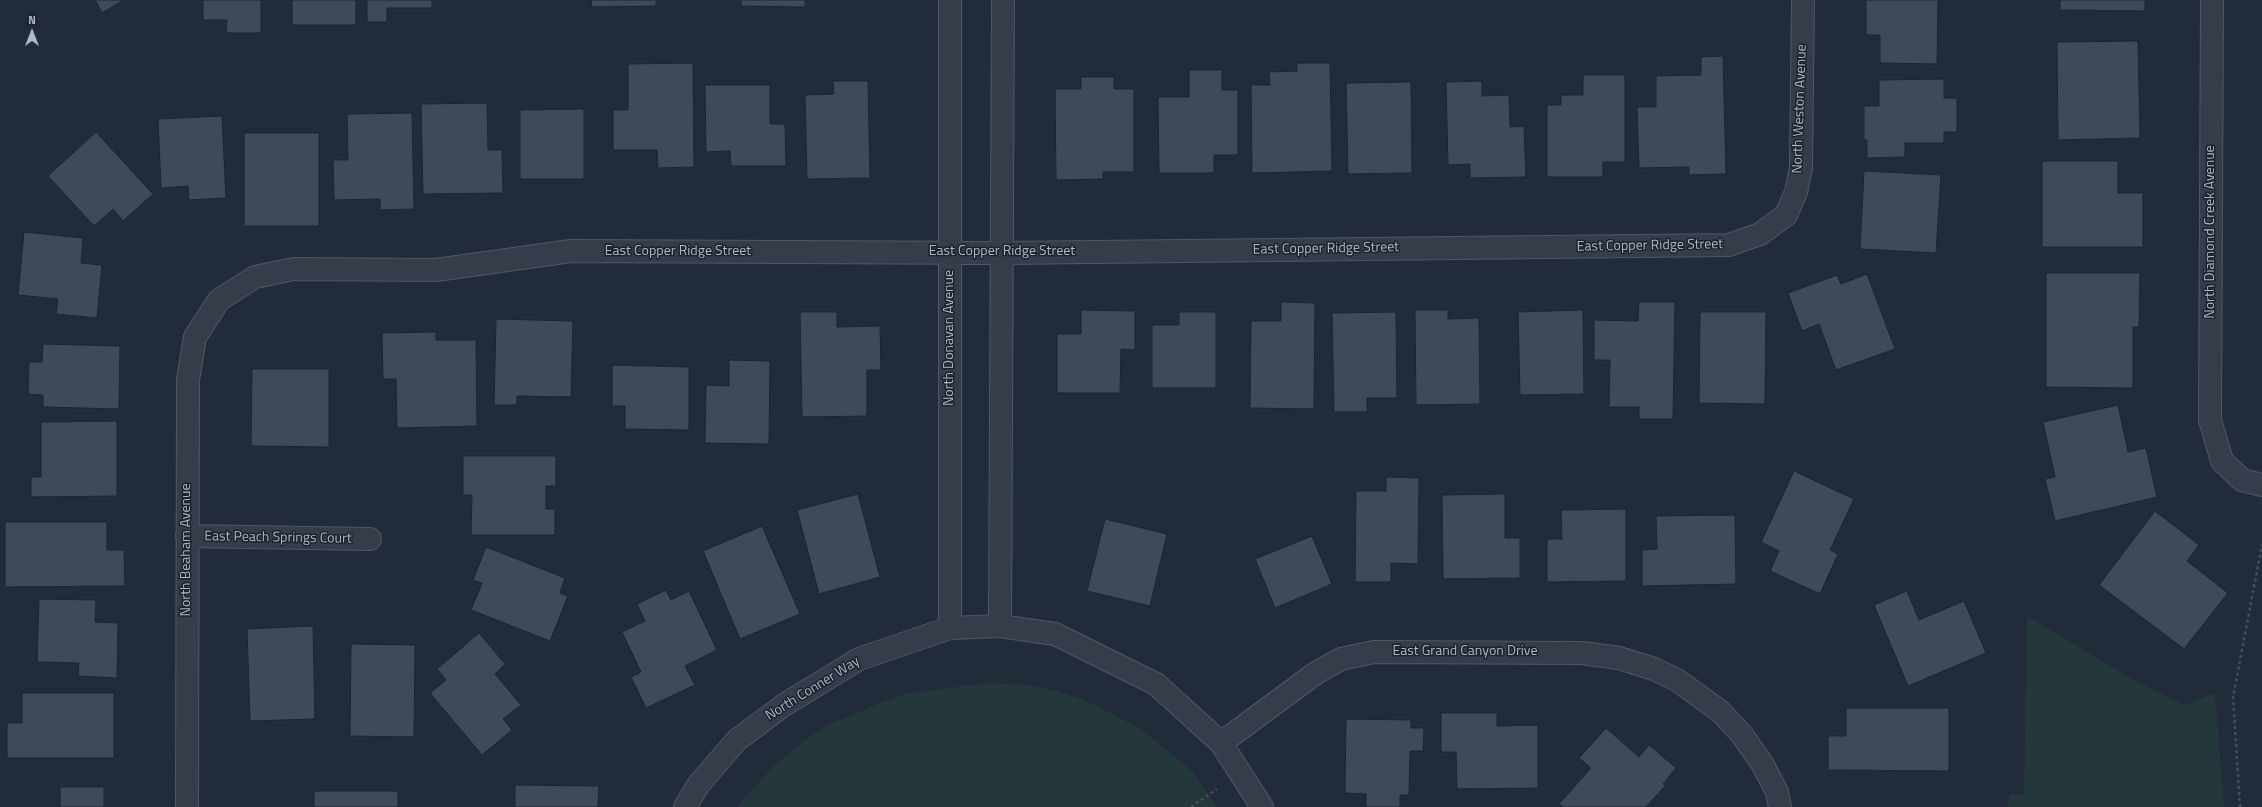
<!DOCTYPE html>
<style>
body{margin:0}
#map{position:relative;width:2262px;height:807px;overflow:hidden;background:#222b3a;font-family:"Titillium Web",sans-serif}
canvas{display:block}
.north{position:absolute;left:12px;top:12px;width:40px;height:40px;-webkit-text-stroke:3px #1b222f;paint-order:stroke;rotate:0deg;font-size:11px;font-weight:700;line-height:16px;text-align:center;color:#b0b8c6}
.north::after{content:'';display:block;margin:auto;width:14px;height:18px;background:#b0b8c6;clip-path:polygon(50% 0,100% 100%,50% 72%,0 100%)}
</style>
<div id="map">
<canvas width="2262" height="807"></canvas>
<div class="north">N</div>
</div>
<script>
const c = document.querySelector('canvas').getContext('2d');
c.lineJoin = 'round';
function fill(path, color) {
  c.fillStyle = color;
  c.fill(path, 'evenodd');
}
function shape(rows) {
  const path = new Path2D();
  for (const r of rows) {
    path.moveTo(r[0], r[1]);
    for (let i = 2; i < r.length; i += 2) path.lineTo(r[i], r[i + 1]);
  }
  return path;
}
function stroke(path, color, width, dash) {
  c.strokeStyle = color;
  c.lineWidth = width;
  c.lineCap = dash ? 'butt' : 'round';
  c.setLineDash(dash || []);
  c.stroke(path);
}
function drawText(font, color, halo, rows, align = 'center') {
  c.font = font + ' "Titillium Web",sans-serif';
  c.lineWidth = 3;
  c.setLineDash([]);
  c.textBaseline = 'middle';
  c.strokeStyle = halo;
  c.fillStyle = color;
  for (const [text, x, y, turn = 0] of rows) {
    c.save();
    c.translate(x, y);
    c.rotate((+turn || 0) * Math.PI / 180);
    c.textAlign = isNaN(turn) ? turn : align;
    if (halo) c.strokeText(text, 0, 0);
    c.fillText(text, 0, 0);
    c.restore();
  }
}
const green = shape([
 [2027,616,2125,675,2185,705,2215,693,2224,807,2008,807,2009,794,2024,794],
 [989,683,1028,685,1057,691,1087,701,1141,729,1192,771,1217,807,738,807,742,800,776,764,805,740,828,725,880,703,908,693]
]);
const building = shape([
 [95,0,124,0,102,13,95,0],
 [203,0,261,0,261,33,226,33,227,20,203,20,203,0],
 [292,0,356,0,356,25,292,25,292,0],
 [367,0,432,0,432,8,387,8,387,22,367,22,367,0],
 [591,0,656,0,656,6,592,7,591,0],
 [741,0,805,0,805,7,741,6,741,0],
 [1866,0,1938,0,1937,64,1880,63,1880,35,1866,35,1866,0],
 [2060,0,2145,0,2145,11,2060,10,2060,0],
 [2138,41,2140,138,2058,140,2057,42,2138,41],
 [1723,56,1726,174,1689,175,1689,167,1639,168,1637,107,1656,107,1656,76,1701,75,1701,57,1723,56],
 [693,63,694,167,658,168,657,150,613,150,613,110,628,110,628,64,693,63],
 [1297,63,1330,63,1332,171,1252,173,1251,85,1270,85,1269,72,1297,71,1297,63],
 [1189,70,1222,70,1222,90,1238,90,1238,155,1214,155,1214,173,1159,173,1158,97,1189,97,1189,70],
 [1583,75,1625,75,1625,162,1603,162,1603,177,1547,177,1547,105,1561,105,1561,95,1583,95,1583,75],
 [1081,77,1114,77,1114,89,1134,89,1134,172,1103,172,1103,179,1056,180,1055,89,1081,89,1081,77],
 [1944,79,1944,98,1957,98,1957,132,1944,132,1944,143,1905,143,1905,157,1867,158,1867,140,1864,140,1864,106,1879,106,1879,80,1944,79],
 [833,81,868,81,870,178,807,179,805,95,834,94,833,81],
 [1482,81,1482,96,1509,95,1510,127,1524,126,1526,177,1470,178,1470,164,1448,165,1446,82,1482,81],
 [1411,82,1412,173,1348,174,1346,83,1411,82],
 [705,85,770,85,770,124,785,124,786,166,731,166,730,151,706,152,705,85],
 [487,103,488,150,502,150,503,193,423,194,421,104,487,103],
 [584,109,584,179,520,179,520,110,584,109],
 [412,113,414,209,380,210,380,199,334,200,333,160,348,160,347,114,412,113],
 [222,116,226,198,189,200,188,186,161,188,158,119,222,116],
 [96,132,153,194,123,221,113,209,94,226,48,176,96,132],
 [244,133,319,133,319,226,244,226,244,133],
 [2042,161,2118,161,2118,193,2143,193,2143,247,2042,247,2042,161],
 [1864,171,1941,175,1936,253,1860,249,1864,171],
 [24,232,83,238,81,263,102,265,97,318,56,314,58,299,18,295,24,232],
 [2046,273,2140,273,2139,327,2133,327,2133,388,2046,387,2046,273],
 [1867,274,1895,349,1836,370,1819,324,1802,331,1788,293,1837,275,1841,284,1867,274],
 [1281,302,1315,303,1314,409,1250,408,1251,321,1281,321,1281,302],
 [1639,302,1675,302,1673,419,1639,419,1639,407,1609,407,1610,360,1594,360,1594,320,1638,321,1639,302],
 [1081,310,1135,311,1135,350,1121,349,1120,393,1057,393,1057,334,1081,334,1081,310],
 [1415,310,1448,310,1448,319,1479,318,1480,404,1416,405,1415,310],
 [1583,310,1584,394,1520,395,1518,312,1583,310],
 [800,312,837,312,837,327,880,326,881,370,867,370,867,416,802,417,800,312],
 [1179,312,1216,312,1216,388,1152,388,1152,325,1179,325,1179,312],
 [1396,312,1397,398,1367,398,1367,412,1334,412,1332,313,1396,312],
 [1700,312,1766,312,1765,404,1699,403,1700,312],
 [496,319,573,321,571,397,517,396,517,405,494,405,496,319],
 [436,332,436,340,476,340,477,426,397,428,396,379,383,379,382,333,436,332],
 [43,344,120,346,119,409,43,407,43,395,28,394,29,362,42,362,43,344],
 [729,360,770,361,769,444,705,443,706,385,729,386,729,360],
 [612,365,689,367,689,430,625,429,625,406,612,406,612,365],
 [252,369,329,369,329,447,251,446,252,369],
 [2118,405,2128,452,2146,448,2157,497,2055,521,2045,479,2055,477,2043,422,2118,405],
 [117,421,117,496,31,497,31,477,41,477,41,422,117,421],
 [463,456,556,456,556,486,546,486,546,509,555,509,555,535,471,535,472,495,463,495,463,456],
 [1794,471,1854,499,1830,550,1838,554,1820,594,1770,571,1779,551,1761,542,1794,471],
 [1386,477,1419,478,1418,564,1391,563,1391,582,1355,582,1356,491,1386,491,1386,477],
 [858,494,880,577,819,594,797,510,858,494],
 [1505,494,1505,538,1520,538,1520,578,1443,579,1442,495,1505,494],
 [1626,509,1626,581,1547,582,1547,539,1562,539,1561,510,1626,509],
 [2155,511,2199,545,2187,561,2228,593,2184,649,2099,585,2155,511],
 [1735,515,1736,584,1642,586,1642,550,1657,549,1656,516,1735,515],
 [1105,519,1167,534,1150,606,1087,591,1105,519],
 [5,522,107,522,107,550,124,550,125,586,5,587,5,522],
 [762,526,800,614,740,639,703,551,762,526],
 [1312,536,1332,584,1275,608,1255,559,1312,536],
 [486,547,565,578,560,593,568,596,550,641,471,610,482,583,473,580,486,547],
 [666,590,671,600,689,591,717,650,685,666,695,685,646,708,631,677,641,672,622,632,645,621,637,604,666,590],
 [1907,591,1919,620,1964,601,1986,653,1908,686,1874,605,1907,591],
 [39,599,96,600,95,622,118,623,117,678,78,676,79,663,37,662,39,599],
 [313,626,315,719,250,721,247,629,313,626],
 [479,633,505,664,495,674,521,705,503,719,512,730,482,755,430,693,446,680,437,669,479,633],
 [351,644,415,645,414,737,350,736,351,644],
 [22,693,114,693,114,758,7,758,7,723,22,723,22,693],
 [1846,708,1949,708,1949,771,1828,770,1828,736,1846,736,1846,708],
 [1441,713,1497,713,1497,726,1538,725,1538,788,1457,789,1456,752,1441,752,1441,713],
 [1346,719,1411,720,1411,728,1424,728,1423,751,1410,751,1409,795,1400,795,1400,807,1366,807,1366,794,1345,793,1346,719],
 [1606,728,1639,757,1649,745,1676,768,1663,784,1665,786,1646,807,1563,807,1559,804,1591,768,1579,758,1606,728],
 [515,785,599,786,598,807,515,807,515,785],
 [60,787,104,787,104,807,60,807,60,787],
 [314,791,398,791,398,807,314,807,314,791]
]);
const path = shape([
 [1191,807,1217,789],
 [2240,807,2233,697,2262,545]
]);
const minor = shape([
 [2212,0,2210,420,2222,461,2242,480,2262,485],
 [187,536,370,539],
 [1000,626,1003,0],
 [950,628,950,0],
 [1221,743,1316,673,1341,659,1374,652,1582,653,1619,658,1654,669,1677,680,1721,712,1743,736,1763,765,1777,792,1780,807],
 [187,807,188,380,195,337,219,300,255,277,294,269,436,270,571,251,1003,253,1729,245,1760,234,1786,215,1796,192,1801,168,1803,0],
 [685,807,699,784,737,740,784,705,859,659,950,628,1000,626,1055,634,1156,684,1221,743,1262,807]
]);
const streetNames = [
 ["North Weston Avenue",1800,109,-88],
 ["North Diamond Creek Avenue",2211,232,-90],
 ["East Copper Ridge Street",1650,246,-1],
 ["East Copper Ridge Street",1326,249,-1],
 ["East Copper Ridge Street",678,252],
 ["East Copper Ridge Street",1002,252],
 ["North Donavan Avenue",950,338,-90],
 ["East Peach Springs Court",278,538,1],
 ["North Beaham Avenue",187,550,-90],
 ["East Grand Canyon Drive",1465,652],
 ["North Conner Way",813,689,-32]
];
fill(green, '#24373b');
fill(building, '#3e4959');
stroke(building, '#1d2431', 1);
stroke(minor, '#505865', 24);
stroke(path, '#3e5355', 2.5, [3, 3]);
stroke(minor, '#353d4a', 22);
drawText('14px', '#b0b8c6', '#1b222f', streetNames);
</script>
